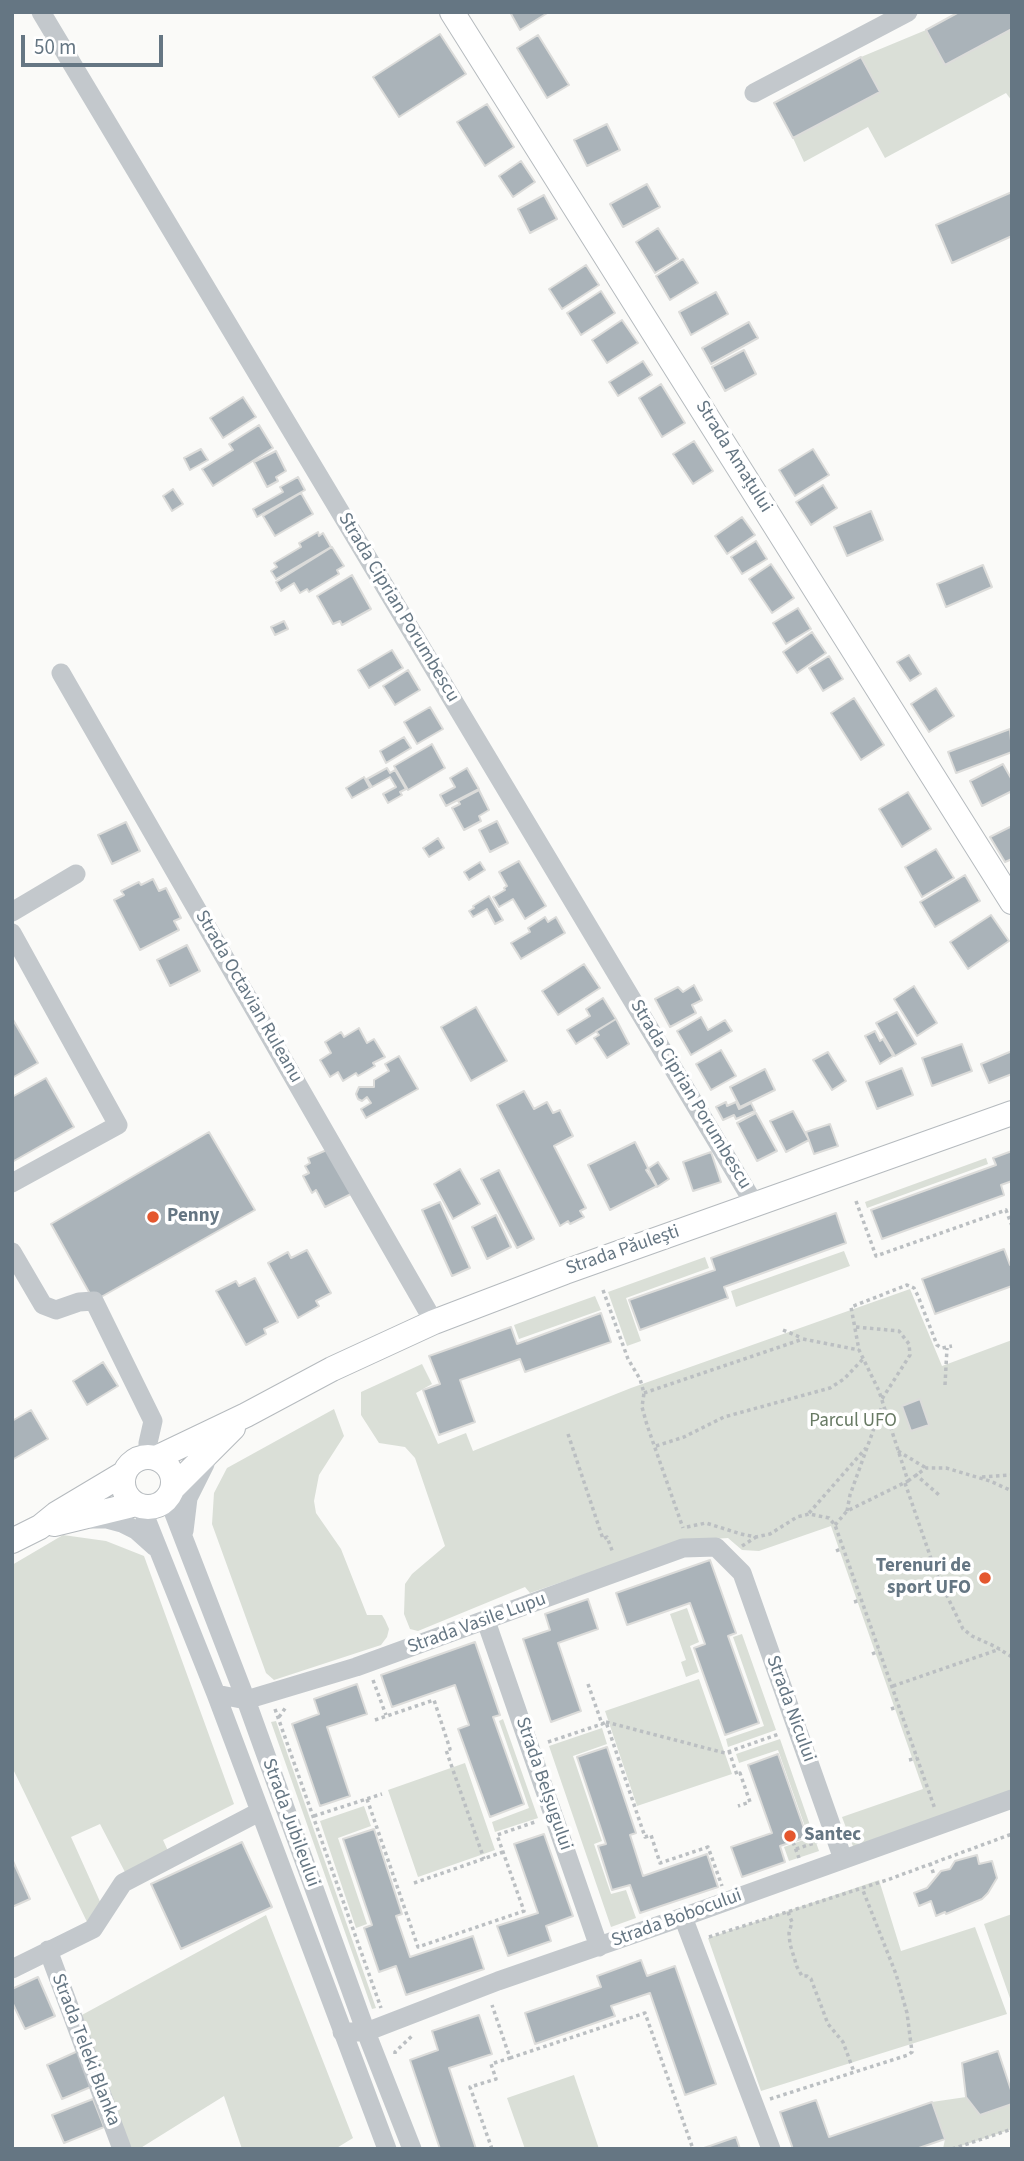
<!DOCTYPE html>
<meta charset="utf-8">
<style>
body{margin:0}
#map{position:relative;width:1024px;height:2161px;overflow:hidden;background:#fafaf8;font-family:"Source Sans 3",sans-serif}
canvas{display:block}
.frame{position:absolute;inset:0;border:14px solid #657683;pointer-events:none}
.scale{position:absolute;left:21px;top:35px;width:142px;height:32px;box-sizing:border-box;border:4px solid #657683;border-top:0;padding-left:9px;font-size:21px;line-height:24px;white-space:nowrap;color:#657683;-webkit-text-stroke:5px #fff;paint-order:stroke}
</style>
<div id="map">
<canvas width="1024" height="2161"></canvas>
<div class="frame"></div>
<div class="scale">50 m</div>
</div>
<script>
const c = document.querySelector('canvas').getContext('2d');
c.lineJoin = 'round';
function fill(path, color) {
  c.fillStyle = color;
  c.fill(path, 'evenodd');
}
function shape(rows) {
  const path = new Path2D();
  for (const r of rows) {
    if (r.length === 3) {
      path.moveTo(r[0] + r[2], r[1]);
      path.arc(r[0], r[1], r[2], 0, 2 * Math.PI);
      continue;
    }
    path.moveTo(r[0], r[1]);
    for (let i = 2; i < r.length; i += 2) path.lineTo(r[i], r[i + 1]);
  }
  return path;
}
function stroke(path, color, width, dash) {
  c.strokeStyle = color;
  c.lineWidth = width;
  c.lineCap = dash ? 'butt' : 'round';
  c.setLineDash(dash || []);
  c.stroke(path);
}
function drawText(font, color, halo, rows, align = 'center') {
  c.font = font + ' "Source Sans 3",sans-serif';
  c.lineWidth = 7;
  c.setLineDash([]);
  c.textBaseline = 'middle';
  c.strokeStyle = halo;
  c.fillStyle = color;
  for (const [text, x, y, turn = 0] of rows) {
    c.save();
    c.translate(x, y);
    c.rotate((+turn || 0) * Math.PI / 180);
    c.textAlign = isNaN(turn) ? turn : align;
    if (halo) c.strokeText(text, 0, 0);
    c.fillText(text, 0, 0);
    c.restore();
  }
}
const green = shape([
 [1012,29,1012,101,1006,93,885,158,868,127,804,162,793,138,880,92,861,57,926,30,946,65],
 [986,1158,988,1164,867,1208,865,1202],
 [844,1251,850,1266,736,1307,731,1291],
 [705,1257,709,1268,626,1298,641,1341,627,1346,608,1292],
 [910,1289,942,1366,1012,1340,1012,1799,854,1849,842,1817,923,1789,831,1526,759,1551,742,1550,728,1538,681,1541,530,1593,525,1587,418,1631,410,1629,404,1614,405,1584,412,1574,445,1546,415,1458,405,1447,379,1443,361,1415,361,1392,422,1364,432,1384,416,1393,438,1444,466,1433,473,1451,631,1388],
 [595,1296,601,1310,519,1339,514,1325],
 [334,1409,344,1436,319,1475,314,1501,316,1513,341,1549,367,1615,382,1615,385,1620,389,1629,387,1637,381,1645,274,1680,266,1673,212,1524,214,1493,227,1468],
 [63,1535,106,1541,144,1556,234,1804,163,1840,169,1853,126,1874,100,1824,71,1837,102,1906,88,1924,12,1767,12,1565],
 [687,1608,699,1642,690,1646,699,1672,686,1677,681,1662,686,1660,670,1614],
 [742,1634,776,1730,728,1747,726,1739,764,1726,733,1637],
 [699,1679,732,1774,637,1806,605,1711],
 [503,1719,538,1818,495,1832,492,1822,529,1808,499,1721],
 [276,1721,376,2008,372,2009,271,1722],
 [602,1728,607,1744,573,1756,602,1841,594,1844,611,1894,626,1890,636,1918,611,1927,549,1746],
 [780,1739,819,1851,789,1861,784,1847,809,1838,778,1750,739,1763,736,1754],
 [465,1763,495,1850,418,1877,388,1790],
 [364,1806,371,1826,338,1838,367,1924,356,1928,320,1821],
 [879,1880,901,1951,975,1927,1007,2014,761,2091,708,1938],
 [1012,1914,1012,2004,984,1924],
 [266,1915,353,2138,335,2149,242,2149,224,2096,139,2149,130,2149,80,2016],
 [574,2075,599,2149,525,2149,507,2098],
 [966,2097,1012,2104,1012,2129,952,2149,943,2149,945,2139,932,2102]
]);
const building = shape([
 [510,12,549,12,520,30,510,12],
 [959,12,1012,12,1012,29,945,65,926,30,959,12],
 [440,34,466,74,399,117,373,77,440,34],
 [538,35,569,85,547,98,517,48,538,35],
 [861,57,880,92,793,138,774,103,861,57],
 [487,104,514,147,485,166,457,122,487,104],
 [607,124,620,150,587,166,574,140,607,124],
 [521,161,535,182,513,197,499,176,521,161],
 [647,184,660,207,623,227,610,204,647,184],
 [1012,192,1012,236,952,263,936,225,1012,192],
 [544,195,557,219,530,233,518,209,544,195],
 [658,228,678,259,655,273,636,242,658,228],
 [683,259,698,283,670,300,656,276,683,259],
 [586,265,599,285,562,309,549,289,586,265],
 [601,291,615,313,581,335,567,313,601,291],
 [716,292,728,314,691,335,679,312,716,292],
 [622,320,638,343,607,363,592,340,622,320],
 [749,322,758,338,711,364,702,348,749,322],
 [744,350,756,374,725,391,712,367,744,350],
 [643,361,652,375,618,396,609,382,643,361],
 [661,384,685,423,662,437,639,398,661,384],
 [243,397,256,417,223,438,210,418,243,397],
 [259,425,273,448,213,486,202,469,233,450,229,444,259,425],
 [694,441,713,471,693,484,673,454,694,441],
 [201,449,208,460,190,470,184,458,201,449],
 [813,449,829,475,795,496,779,470,813,449],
 [276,451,286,471,276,477,278,481,267,487,254,462,276,451],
 [298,477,305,490,257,517,253,509,283,492,280,487,298,477],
 [823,485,837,508,811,525,796,502,823,485],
 [173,489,183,504,172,511,163,496,173,489],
 [301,493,313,514,275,536,263,516,301,493],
 [871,511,883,540,847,556,834,527,871,511],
 [742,517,755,535,727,554,715,536,742,517],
 [318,532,319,536,323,533,331,547,276,579,271,571,277,567,274,563,301,547,299,543,318,532],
 [756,541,767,559,742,574,731,557,756,541],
 [332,547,344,566,337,570,339,574,309,592,307,589,300,593,294,583,281,591,276,582,332,547],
 [771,564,794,598,772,613,749,579,771,564],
 [983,565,992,587,946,607,937,584,983,565],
 [352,575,371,609,342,625,340,621,333,624,317,596,352,575],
 [798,608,811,629,786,644,773,623,798,608],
 [284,621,288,629,275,635,271,627,284,621],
 [812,632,826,653,797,673,783,652,812,632],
 [392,650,403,668,369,688,358,670,392,650],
 [909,655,921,674,910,681,897,662,909,655],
 [829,656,843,679,823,691,809,668,829,656],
 [408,670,420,690,395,705,383,686,408,670],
 [936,688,954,716,929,732,911,704,936,688],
 [854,698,884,745,861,760,831,713,854,698],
 [430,707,443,729,417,744,404,722,430,707],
 [1010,729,1012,752,956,773,948,752,1010,729],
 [404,737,411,748,386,763,380,751,404,737],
 [432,744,445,768,408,790,394,766,432,744],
 [1003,764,1012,780,1012,791,982,806,970,781,1003,764],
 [387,768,390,773,395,770,406,789,400,792,402,795,388,803,383,794,396,787,390,777,372,787,367,779,387,768],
 [467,768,479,789,446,806,440,795,455,787,450,778,467,768],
 [364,777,370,788,352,798,346,788,364,777],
 [479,790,489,810,479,816,481,821,464,830,452,808,460,804,458,801,479,790],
 [908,792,931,829,902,847,879,809,908,792],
 [497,821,508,843,490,852,479,830,497,821],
 [126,822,140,851,112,864,98,835,126,822],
 [1012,826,1012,859,1005,862,990,837,1012,826],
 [438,838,444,848,429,857,423,848,438,838],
 [936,849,954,878,922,897,905,867,936,849],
 [519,861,546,906,525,919,513,899,499,907,493,897,505,890,504,888,507,886,499,872,519,861],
 [480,862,485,870,469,880,464,872,480,862],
 [965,875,980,901,935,927,920,902,965,875],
 [153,879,159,891,166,888,181,918,174,921,179,930,140,950,114,900,124,895,121,891,139,882,141,885,153,879],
 [489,896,503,920,495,924,487,909,473,917,469,911,474,908,473,906,489,896],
 [991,915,1009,941,968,969,950,942,991,915],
 [545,917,548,922,556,917,565,933,521,959,511,943,530,932,528,928,545,917],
 [187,945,200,971,170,986,157,960,187,945],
 [584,964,600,988,558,1015,542,991,584,964],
 [694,985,702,1000,692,1005,696,1013,670,1027,655,999,678,987,683,992,694,985],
 [914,986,937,1023,917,1036,894,999,914,986],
 [603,998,616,1019,576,1044,567,1030,590,1016,586,1009,603,998],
 [476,1007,507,1061,471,1081,441,1027,476,1007],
 [897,1012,916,1044,895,1056,876,1023,897,1012],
 [701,1017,708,1030,725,1020,732,1031,691,1055,677,1031,701,1017],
 [12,1018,38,1063,12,1078,12,1018],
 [616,1019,629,1044,607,1058,594,1038,599,1035,596,1031,616,1019],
 [359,1028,367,1043,374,1039,385,1057,373,1063,375,1066,358,1076,356,1073,343,1081,338,1072,330,1077,320,1060,331,1053,325,1042,341,1032,344,1037,359,1028],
 [875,1031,880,1041,883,1039,893,1056,880,1064,865,1036,875,1031],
 [962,1044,972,1071,932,1086,922,1058,962,1044],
 [721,1050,736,1076,711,1090,696,1064,721,1050],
 [1012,1051,1012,1074,989,1083,981,1064,1012,1051],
 [828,1052,846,1081,832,1090,813,1060,828,1052],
 [399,1056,418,1089,366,1118,361,1109,371,1103,367,1097,362,1101,358,1099,356,1094,359,1087,374,1087,374,1080,389,1071,385,1064,399,1056],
 [902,1068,913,1095,877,1109,866,1082,902,1068],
 [765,1069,775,1090,740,1107,730,1087,765,1069],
 [46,1078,74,1127,12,1162,12,1097,46,1078],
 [524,1091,534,1109,547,1102,553,1113,560,1110,573,1136,554,1146,586,1208,580,1211,584,1217,570,1224,568,1221,560,1226,497,1105,524,1091],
 [726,1102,727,1106,736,1102,739,1109,751,1103,755,1111,736,1119,734,1115,723,1120,716,1107,726,1102],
 [793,1111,809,1140,786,1152,770,1121,793,1111],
 [756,1113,777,1151,757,1161,737,1123,756,1113],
 [830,1124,838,1146,814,1154,806,1132,830,1124],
 [209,1132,255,1210,94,1301,51,1224,209,1132],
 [635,1142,657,1186,610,1210,588,1165,635,1142],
 [329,1149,353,1193,325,1207,316,1190,312,1193,303,1176,309,1173,305,1166,310,1163,308,1158,329,1149],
 [1012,1151,1012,1181,1001,1185,1004,1195,882,1239,871,1210,996,1165,993,1158,1012,1151],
 [711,1152,721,1182,693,1191,683,1162,711,1152],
 [658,1162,669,1179,657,1187,646,1170,658,1162],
 [460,1169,480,1204,453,1219,434,1184,460,1169],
 [499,1170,534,1239,517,1248,481,1179,499,1170],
 [440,1202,470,1268,452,1276,422,1210,440,1202],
 [836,1213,846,1243,724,1287,728,1298,640,1330,629,1300,715,1270,711,1258,836,1213],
 [496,1215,511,1247,487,1259,472,1227,496,1215],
 [1004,1249,1010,1265,1012,1265,1012,1286,935,1314,922,1279,1004,1249],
 [307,1250,331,1293,316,1301,319,1306,298,1318,268,1263,288,1252,291,1258,307,1250],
 [255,1278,278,1322,264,1329,266,1334,246,1345,216,1291,236,1281,239,1286,255,1278],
 [601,1313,611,1342,525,1372,520,1359,460,1380,475,1422,439,1435,423,1390,440,1384,429,1356,511,1327,517,1344,601,1313],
 [103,1362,118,1386,87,1405,73,1381,103,1362],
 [920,1399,929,1425,911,1431,902,1406,920,1399],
 [31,1410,48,1439,12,1460,12,1421,31,1410],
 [710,1560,736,1633,728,1636,759,1723,725,1735,694,1648,705,1644,690,1603,627,1625,616,1593,710,1560],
 [588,1599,598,1629,558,1643,581,1711,551,1722,523,1639,550,1630,545,1614,588,1599],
 [475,1642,500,1715,493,1717,524,1804,490,1817,458,1729,469,1725,455,1685,392,1707,381,1675,475,1642],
 [357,1684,367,1714,327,1727,350,1796,320,1806,292,1724,319,1714,314,1699,357,1684],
 [607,1747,636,1833,630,1835,643,1876,707,1854,718,1887,640,1913,630,1885,612,1890,598,1846,606,1844,577,1757,607,1747],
 [778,1754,807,1837,780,1846,785,1862,742,1877,731,1847,772,1833,748,1765,778,1754],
 [374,1829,402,1914,396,1916,410,1957,473,1936,484,1969,406,1995,396,1966,379,1972,364,1928,372,1925,343,1839,374,1829],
 [544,1834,573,1916,546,1926,551,1941,508,1956,497,1926,538,1913,514,1844,544,1834],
 [242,1842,272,1907,181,1949,151,1884,242,1842],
 [977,1855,979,1864,992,1861,997,1878,988,1893,982,1899,946,1914,945,1912,936,1916,931,1901,919,1906,914,1893,927,1888,941,1871,950,1869,955,1861,977,1855],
 [12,1859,30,1899,12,1907,12,1859],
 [641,1960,647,1976,675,1966,716,2084,685,2095,650,1993,611,2006,615,2016,535,2044,525,2013,601,1987,597,1976,641,1960],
 [38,1977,55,2016,25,2029,12,2002,12,1989,38,1977],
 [479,2015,492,2054,449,2068,476,2149,440,2149,410,2060,438,2050,432,2031,479,2015],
 [78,2051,93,2086,62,2099,47,2065,78,2051],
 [998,2051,1012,2093,1012,2104,980,2115,966,2097,962,2063,998,2051],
 [93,2099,104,2127,64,2143,52,2115,93,2099],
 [816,2100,829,2137,932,2102,945,2139,916,2149,793,2149,780,2112,816,2100],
 [736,2137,740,2149,704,2149,704,2148,736,2137]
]);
const path = shape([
 [856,1201,876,1256,1006,1210,1012,1226],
 [603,1290,628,1359,640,1379,644,1393,642,1407,647,1425,683,1528],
 [856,1327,899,1331,909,1344,910,1355,882,1399],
 [783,1330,802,1338],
 [945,1385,947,1348],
 [644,1393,803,1339,859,1350],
 [568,1434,603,1539,607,1537,613,1553],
 [656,1446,684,1437,724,1417,830,1388,844,1379,863,1359],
 [898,1451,926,1468],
 [915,1474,939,1495],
 [982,1477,1012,1475],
 [908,1481,926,1468,946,1468,990,1481,1012,1491],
 [905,1483,936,1573,963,1629,972,1636,996,1647,1012,1657],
 [847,1511,850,1495,882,1406],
 [809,1513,866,1448],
 [835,1525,847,1511,908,1481,879,1391,859,1350,851,1307,907,1285,914,1288,918,1296,937,1345,942,1348,952,1346],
 [687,1527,706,1523,741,1534,756,1537,770,1534,797,1517,809,1514,829,1518,835,1525,935,1809],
 [742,1546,756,1537],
 [836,1551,843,1548],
 [854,1602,861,1600],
 [872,1654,879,1651],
 [373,1680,386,1715],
 [588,1684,602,1724,606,1722,645,1837,651,1835,660,1863,708,1847,722,1886],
 [893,1686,1000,1649],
 [275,1709,381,2008],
 [891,1709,899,1706],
 [279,1717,286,1707],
 [375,1720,434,1700,450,1749,446,1750,484,1859],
 [606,1722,725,1753,779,1734],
 [548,1742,602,1724],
 [729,1751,737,1775,740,1773,750,1802,738,1806],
 [909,1760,917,1758],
 [367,1799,418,1947,524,1911,497,1835,535,1822],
 [314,1816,382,1794],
 [793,1842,799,1858],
 [796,1849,817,1842],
 [930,1863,934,1875],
 [414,1883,503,1852],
 [788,1912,792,1922,789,1933,790,1944,797,1967,802,1976,807,1976,811,1979,828,2024,843,2042,854,2072],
 [709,1937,887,1880,1012,1834],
 [395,2054,395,2052,413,2035],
 [510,2058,645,2013,693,2149],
 [770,2099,908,2055,912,2052,907,2013,896,1974,862,1888],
 [492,2149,470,2087,496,2079,491,2064,510,2058,492,2005],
 [952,2149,1012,2129]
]);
const minor = shape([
 [41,12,755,1205],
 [754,93,908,12],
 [61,673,434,1322],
 [12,912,76,874],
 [12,933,118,1125,12,1183],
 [12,1252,43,1305,56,1310,79,1302,94,1301,153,1421,148,1443,148,1456],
 [168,1498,246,1700,366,2032,412,2149],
 [141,1506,216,1694,387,2149],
 [92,1519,107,1519,122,1523,136,1530,155,1547],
 [184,1531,188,1498,205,1464],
 [486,1621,599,1947],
 [216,1694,246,1700,356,1667,683,1548,716,1547,742,1573,843,1859],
 [683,1917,771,2149],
 [48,1950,122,2149],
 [12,1969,93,1929,123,1883,259,1812],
 [342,2032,366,2032,498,1981,683,1917,1012,1799]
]);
const major = shape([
 [452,12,1012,902],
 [148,1482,25],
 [156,1458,246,1415,332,1369,434,1322,565,1272,1012,1113],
 [172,1489,233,1428],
 [54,1524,136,1504],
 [12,1541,40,1527,56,1514,123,1474]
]);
const markers = [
 [153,1217,7,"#e4572e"],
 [985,1578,7,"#e4572e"],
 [790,1836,7,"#e4572e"]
];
const streetNames = [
 ["Strada Amațului",733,457,58],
 ["Strada Ciprian Porumbescu",398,608,59],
 ["Strada Octavian Ruleanu",248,997,60],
 ["Strada Ciprian Porumbescu",690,1095,59],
 ["Strada Păulești",623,1251,-19],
 ["Strada Vasile Lupu",477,1624,-20],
 ["Strada Nicului",790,1709,70],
 ["Strada Belșugului",543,1784,71],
 ["Strada Jubileului",290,1823,70],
 ["Strada Bobocului",677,1919,-20],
 ["Strada Teleki Blanka",85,2050,69]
];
const poiNames = [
 ["Penny",167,1217],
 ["Terenuri de",971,1567,"right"],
 ["sport UFO",971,1589,"right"],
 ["Santec",804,1836]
];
const parkNames = [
 ["Parcul UFO",853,1422]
];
fill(green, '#dadfd7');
fill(building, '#aab3b9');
stroke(building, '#dcdcda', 2);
stroke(major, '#b5babe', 26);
stroke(path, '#bbbfc2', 3.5, [3.5, 3.5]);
stroke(minor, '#c3c8cc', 19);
stroke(major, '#fff', 24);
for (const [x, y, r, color] of markers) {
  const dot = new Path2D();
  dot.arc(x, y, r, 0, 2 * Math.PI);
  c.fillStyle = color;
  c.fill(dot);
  stroke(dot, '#fff', 2.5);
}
drawText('19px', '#657683', '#fff', streetNames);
drawText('bold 19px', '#657683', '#fff', poiNames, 'left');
drawText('19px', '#687a64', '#fff', parkNames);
</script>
